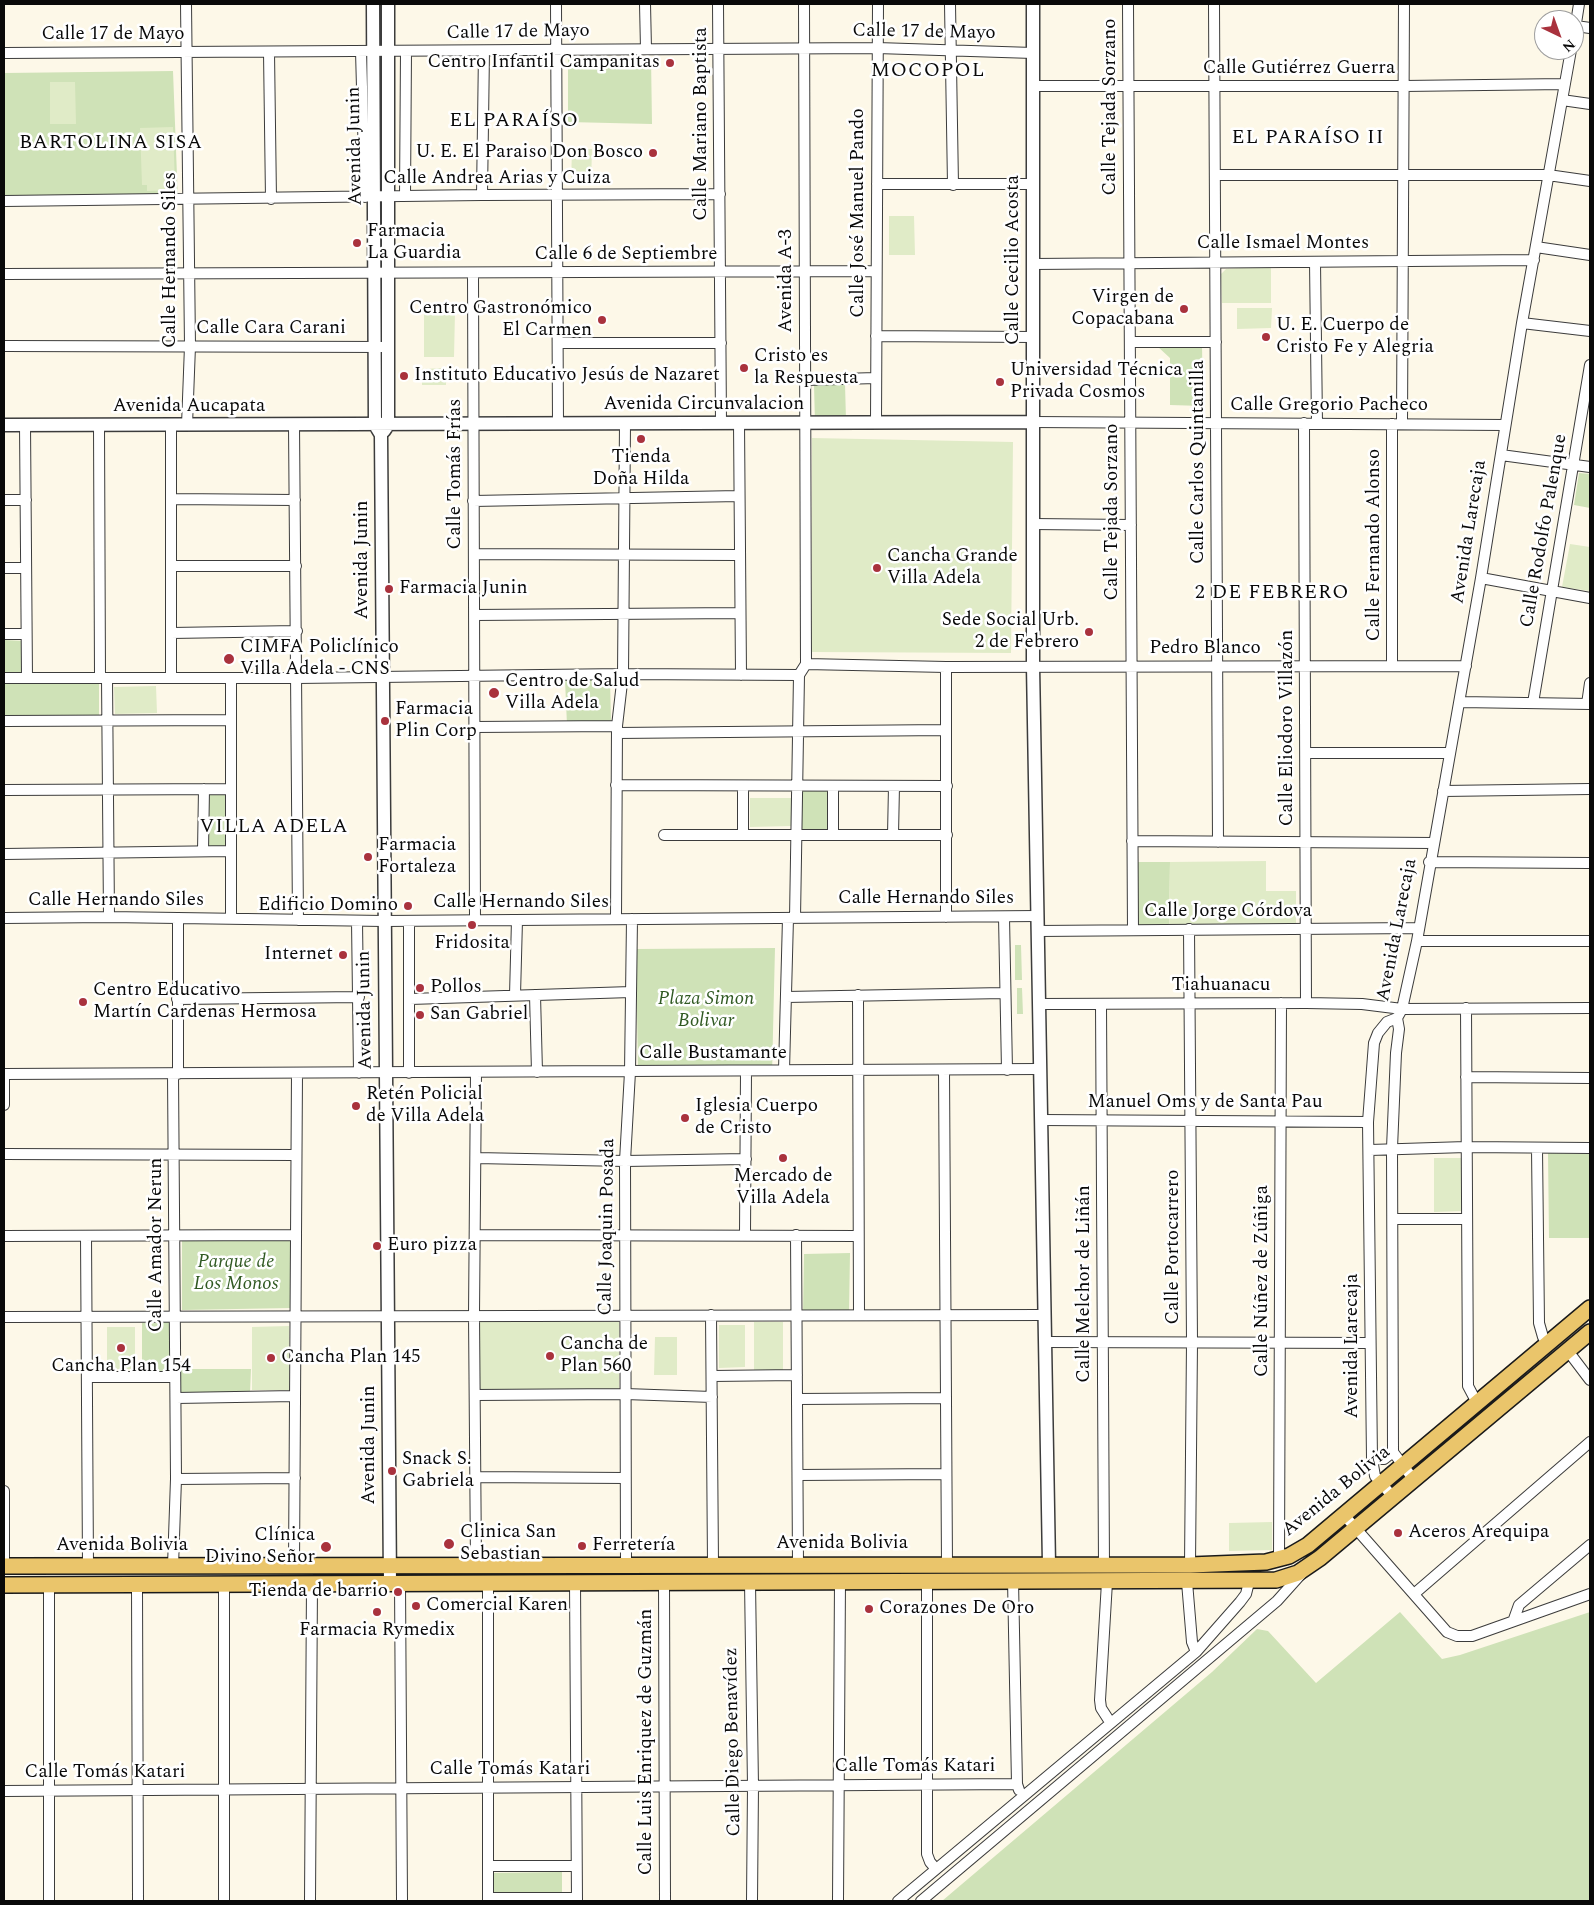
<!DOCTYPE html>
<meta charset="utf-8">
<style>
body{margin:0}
#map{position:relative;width:1594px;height:1905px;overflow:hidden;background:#fdf8e8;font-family:Spectral,serif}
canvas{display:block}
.frame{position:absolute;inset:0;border:5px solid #090909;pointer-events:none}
.north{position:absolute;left:1534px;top:10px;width:50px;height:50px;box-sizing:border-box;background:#fff;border:1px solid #9d9d9d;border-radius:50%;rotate:138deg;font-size:14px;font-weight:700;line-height:20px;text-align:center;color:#090909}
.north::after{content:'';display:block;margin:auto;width:18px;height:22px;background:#a9323d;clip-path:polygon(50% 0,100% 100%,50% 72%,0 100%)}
</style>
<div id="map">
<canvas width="1594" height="1905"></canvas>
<div class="frame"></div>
<div class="north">N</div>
</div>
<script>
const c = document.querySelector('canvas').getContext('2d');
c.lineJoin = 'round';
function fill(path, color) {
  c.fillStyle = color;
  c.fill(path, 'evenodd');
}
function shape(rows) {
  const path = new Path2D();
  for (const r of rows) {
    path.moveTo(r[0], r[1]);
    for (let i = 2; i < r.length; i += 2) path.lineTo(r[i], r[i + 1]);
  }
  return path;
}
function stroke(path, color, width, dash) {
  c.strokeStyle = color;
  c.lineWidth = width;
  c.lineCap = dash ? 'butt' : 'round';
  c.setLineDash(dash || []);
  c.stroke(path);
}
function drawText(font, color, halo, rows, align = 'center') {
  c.font = font + ' Spectral,serif';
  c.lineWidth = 5;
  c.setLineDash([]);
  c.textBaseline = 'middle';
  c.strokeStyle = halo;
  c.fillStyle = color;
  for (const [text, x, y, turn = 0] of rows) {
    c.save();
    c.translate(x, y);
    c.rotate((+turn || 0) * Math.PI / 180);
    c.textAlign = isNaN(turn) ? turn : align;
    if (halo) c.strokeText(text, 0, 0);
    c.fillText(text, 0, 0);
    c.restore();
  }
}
const green = shape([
 [651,57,652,124,568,122,568,59],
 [173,71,178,202,4,205,4,73],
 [1202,345,1203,406,1170,405,1170,358,1157,346],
 [845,384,846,420,815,423,814,385],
 [1579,473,1590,474,1590,508,1574,505],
 [4,640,24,641,27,673,4,673],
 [610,679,611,723,567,725,565,680],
 [99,683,99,716,4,716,4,684],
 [799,788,831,788,831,832,798,832],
 [207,792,226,793,225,846,207,847],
 [1137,862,1170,862,1169,934,1137,934],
 [1015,945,1021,945,1022,980,1015,980],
 [775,948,772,1074,638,1072,636,949],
 [1017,988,1022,988,1023,1014,1017,1014],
 [1548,1153,1590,1154,1590,1238,1549,1238],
 [290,1239,291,1308,182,1310,182,1240],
 [850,1253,849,1313,803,1314,804,1254],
 [171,1322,171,1372,142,1372,142,1323],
 [181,1369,251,1369,250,1393,181,1393],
 [1400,1612,1442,1659,1460,1655,1590,1612,1590,1901,942,1901,1212,1672,1257,1629,1268,1631,1316,1683],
 [562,1872,562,1893,491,1894,491,1873]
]);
const pitch = shape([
 [50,82,75,82,76,124,50,124],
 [173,127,175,185,171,185,171,190,147,191,147,185,142,185,140,128],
 [572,149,592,149,591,183,571,183],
 [889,216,914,216,915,255,889,255],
 [1271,266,1271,303,1222,303,1221,274,1226,269],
 [1237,308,1272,308,1271,328,1237,329],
 [424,312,455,312,454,357,424,357],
 [446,368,446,385,422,385,422,369],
 [812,438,1013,442,1011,653,812,652],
 [1570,544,1590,547,1590,591,1562,587],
 [156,686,157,713,115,714,114,687],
 [750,798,791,798,791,826,750,827],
 [1266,861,1266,891,1296,891,1296,933,1169,934,1170,862],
 [1434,1158,1461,1158,1461,1211,1434,1212],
 [480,1322,619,1322,619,1389,480,1389],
 [754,1322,783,1322,783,1371,754,1371],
 [719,1325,745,1325,745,1367,719,1368],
 [289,1326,289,1390,252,1390,252,1327],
 [107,1327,135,1327,135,1369,107,1369],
 [655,1337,677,1337,677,1375,654,1375],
 [1272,1522,1272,1550,1229,1551,1229,1523]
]);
const minor = shape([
 [186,4,190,346,187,425],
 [556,4,558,424],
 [645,4,646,49],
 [718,4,721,423],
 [950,4,953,185],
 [1128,4,1133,930],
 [1214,4,1218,842],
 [1576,26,1590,28],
 [1574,36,1579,4],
 [361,51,365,197],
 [269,52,271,199],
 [4,53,877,48,1033,53],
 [1033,86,1404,86,1565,84],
 [1562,100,1590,104],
 [1216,175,1548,175,1590,181],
 [877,184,1033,184],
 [482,195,484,51],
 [405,196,406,51],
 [4,201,482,195,720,194],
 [1536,247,1590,255],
 [1315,262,1317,424],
 [1033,264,1534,260],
 [473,273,475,920],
 [4,274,876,271],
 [1522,323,1590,331],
 [876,336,1033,337],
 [1130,342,1216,342],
 [558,343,721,343],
 [4,346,388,347],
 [805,380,876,378],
 [876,422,878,4],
 [1033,422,1505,425],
 [739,423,741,675],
 [1304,423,1306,1003],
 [1402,424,1404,4],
 [25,425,27,678],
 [99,425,100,678],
 [171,425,171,678],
 [294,425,298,920],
 [1501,455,1590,467],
 [171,499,295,500],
 [4,500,26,500],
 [473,501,739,496],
 [1033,524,1131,525],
 [474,554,739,555],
 [171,566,296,566],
 [4,568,26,568],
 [1481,578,1590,598],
 [474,615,739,613],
 [171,633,297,631],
 [4,634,26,634],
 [806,664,946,667,1466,666],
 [1392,666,1392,424],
 [946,667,946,917],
 [799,675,806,664,804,4],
 [4,678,297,678,623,674,799,675],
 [107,678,109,917],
 [1460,702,1590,704],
 [1533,703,1590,365],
 [1587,704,1590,683],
 [4,721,231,720],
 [474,727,617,726],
 [617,733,946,730],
 [1307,753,1449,753],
 [616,785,947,786],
 [4,790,231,789],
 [1443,791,1590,789],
 [664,835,947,835],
 [743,835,743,786],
 [833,835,833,786],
 [893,835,894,786],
 [1132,841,1434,843],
 [203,851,204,789],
 [4,854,231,851],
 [1429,862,1590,863],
 [1004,917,1007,1070],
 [4,918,109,917,384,921,1038,916],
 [178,918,178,1074],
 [795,918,799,675],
 [231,919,231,678],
 [616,919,617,726,623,674,625,424],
 [357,921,359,1073],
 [409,921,409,1073],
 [1189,929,1192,1342,1190,1565],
 [1038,931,1418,928],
 [1417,941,1590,941],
 [515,995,517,920],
 [535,995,537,1072],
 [858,995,859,1315],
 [786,997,1004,993],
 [177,999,359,997],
 [410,999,631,992],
 [1039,1004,1306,1003,1362,1004,1402,1009,1590,1008],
 [1101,1005,1104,1564],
 [1466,1008,1468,1386,1477,1403],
 [1397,1018,1399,1029,1396,1053,1392,1148,1393,1452,1414,1480],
 [784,1070,788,918],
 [944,1070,947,1564],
 [4,1074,1040,1069],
 [173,1074,176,1479,173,1566],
 [1466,1077,1590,1078],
 [4,1105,4,1074],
 [1041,1120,1368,1122],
 [1537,1149,1539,1323,1543,1337,1548,1344],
 [1370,1150,1466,1147,1590,1148],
 [4,1154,296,1155],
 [476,1158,625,1161,746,1159],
 [1394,1219,1467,1219],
 [745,1234,746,1071],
 [475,1235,858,1236],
 [796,1235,798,1564],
 [4,1236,296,1235],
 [86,1236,88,1566],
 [711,1315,713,1564],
 [4,1317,1045,1315],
 [1045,1342,1370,1343],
 [1568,1351,1590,1380],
 [712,1376,797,1375],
 [87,1377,175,1377],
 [475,1395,625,1394,712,1397],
 [176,1398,295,1396],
 [798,1399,945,1398],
 [1372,1459,1384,1459,1393,1452],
 [798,1475,945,1474],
 [476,1477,625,1478],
 [176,1479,295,1478],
 [4,1491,4,1566],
 [1393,1497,1375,1476,1372,1459,1368,1122,1374,1043,1378,1033,1387,1022,1397,1018,1402,1009,1417,941,1481,578,1522,323,1571,50],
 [1344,1515,1447,1632,1457,1636,1472,1636,1590,1594],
 [1279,1560,1281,1003],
 [294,1565,297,1073],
 [476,1565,474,1315,476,1073],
 [626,1565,625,1161,630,1072,632,919],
 [1013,1580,1017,1784,1019,1790],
 [927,1581,927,1854,930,1862,936,1869],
 [575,1582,577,1901],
 [664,1582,665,1901],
 [750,1582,753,1786,752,1901],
 [1107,1582,1100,1700,1101,1708,1110,1722],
 [1187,1582,1192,1642,1196,1652],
 [400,1583,402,1901],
 [488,1583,488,1901],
 [224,1584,224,1901],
 [137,1585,138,1901],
 [1414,1594,1590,1442],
 [1514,1619,1519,1605,1590,1545],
 [4,1791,1017,1784],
 [488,1866,576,1866],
 [488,1898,577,1898],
 [49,1901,49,1585],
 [310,1901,312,1584],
 [838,1901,840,1581],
 [898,1901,1196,1652,1240,1602,1246,1594,1249,1582],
 [921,1901,1277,1601,1303,1572]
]);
const tertiary = shape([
 [373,4,375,425,381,435,390,1583],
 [1033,4,1033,666,1049,1564],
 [4,425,1033,422],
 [384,431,388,425,388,4]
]);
const primary = shape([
 [4,1566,1190,1565,1266,1562,1289,1556,1308,1545,1590,1308],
 [4,1585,1276,1580,1298,1573,1320,1558,1590,1332]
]);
const markers = [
 [670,63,5,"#a9323d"],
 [653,153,5,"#a9323d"],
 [357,243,5,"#a9323d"],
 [1184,309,5,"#a9323d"],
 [602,320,5,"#a9323d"],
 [1266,337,5,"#a9323d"],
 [744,368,5,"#a9323d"],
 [404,376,5,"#a9323d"],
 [1000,382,5,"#a9323d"],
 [641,439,5,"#a9323d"],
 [877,568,5,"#a9323d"],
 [389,589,5,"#a9323d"],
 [1089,632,5,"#a9323d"],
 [229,659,6,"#a9323d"],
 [494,693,6,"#a9323d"],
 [385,721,5,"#a9323d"],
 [368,857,5,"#a9323d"],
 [408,906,5,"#a9323d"],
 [472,925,5,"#a9323d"],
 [343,955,5,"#a9323d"],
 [420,988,5,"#a9323d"],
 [83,1002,5,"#a9323d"],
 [420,1015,5,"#a9323d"],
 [356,1106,5,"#a9323d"],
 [685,1118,5,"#a9323d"],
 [783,1158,5,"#a9323d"],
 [377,1246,5,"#a9323d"],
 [121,1348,5,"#a9323d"],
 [550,1356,5,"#a9323d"],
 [271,1358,5,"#a9323d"],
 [392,1471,5,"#a9323d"],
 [1398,1533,5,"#a9323d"],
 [449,1544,6,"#a9323d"],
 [582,1546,5,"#a9323d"],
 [326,1547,6,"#a9323d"],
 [398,1592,5,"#a9323d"],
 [416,1606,5,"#a9323d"],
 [869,1609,5,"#a9323d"],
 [377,1612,5,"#a9323d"]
];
const streetNames = [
 ["Calle 17 de Mayo",518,33,-1],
 ["Calle 17 de Mayo",924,33,1],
 ["Calle 17 de Mayo",113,35],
 ["Calle Gutiérrez Guerra",1299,69],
 ["Calle Tejada Sorzano",1111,107,-90],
 ["Calle Mariano Baptista",702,124,-90],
 ["Avenida Junin",356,146,-91],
 ["Calle Andrea Arias y Cuiza",497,179],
 ["Calle José Manuel Pando",859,213,-90],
 ["Calle Ismael Montes",1283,244],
 ["Calle 6 de Septiembre",626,255],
 ["Calle Hernando Siles",171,260,-90],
 ["Calle Cecilio Acosta",1014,260,-90],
 ["Avenida A-3",787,281,-90],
 ["Calle Cara Carani",271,329],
 ["Avenida Circunvalacion",704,405],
 ["Calle Gregorio Pacheco",1329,406],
 ["Avenida Aucapata",189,407],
 ["Calle Carlos Quintanilla",1199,462,-90],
 ["Calle Tomás Frías",456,474,-90],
 ["Calle Tejada Sorzano",1113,512,-90],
 ["Calle Rodolfo Palenque",1545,531,-80],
 ["Avenida Larecaja",1470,532,-81],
 ["Calle Fernando Alonso",1375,545,-90],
 ["Avenida Junin",363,560,-90],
 ["Pedro Blanco",1205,649],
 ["Calle Eliodoro Villazón",1288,728,-90],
 ["Calle Hernando Siles",926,899],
 ["Calle Hernando Siles",116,901],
 ["Calle Hernando Siles",521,903],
 ["Calle Jorge Córdova",1228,912],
 ["Avenida Larecaja",1398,930,-79],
 ["Tiahuanacu",1221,986],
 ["Avenida Junin",366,1010,-91],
 ["Calle Bustamante",713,1054],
 ["Manuel Oms y de Santa Pau",1205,1103],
 ["Calle Joaquin Posada",608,1227,-89],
 ["Calle Amador Nerun",157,1245,-90],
 ["Calle Portocarrero",1174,1247,-90],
 ["Calle Núñez de Zúñiga",1263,1281,-90],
 ["Calle Melchor de Liñán",1085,1284,-90],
 ["Avenida Larecaja",1353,1346,-90],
 ["Avenida Junin",370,1445,-90],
 ["Avenida Bolivia",1337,1492,-39],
 ["Avenida Bolivia",842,1544],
 ["Avenida Bolivia",122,1546],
 ["Calle Luis Enriquez de Guzmán",647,1742,-90],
 ["Calle Diego Benavídez",734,1742,-91],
 ["Calle Tomás Katari",915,1767],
 ["Calle Tomás Katari",510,1770],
 ["Calle Tomás Katari",105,1773]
];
const poiNames = [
 ["Centro Infantil Campanitas",660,63,"right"],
 ["U. E. El Paraiso Don Bosco",643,153,"right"],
 ["Farmacia",367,232],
 ["La Guardia",367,254],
 ["Virgen de",1174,298,"right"],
 ["Copacabana",1174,320,"right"],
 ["Centro Gastronómico",592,309,"right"],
 ["El Carmen",592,331,"right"],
 ["U. E. Cuerpo de",1276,326],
 ["Cristo Fe y Alegria",1276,348],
 ["Cristo es",754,357],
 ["la Respuesta",754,379],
 ["Universidad Técnica",1010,371],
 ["Privada Cosmos",1010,393],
 ["Instituto Educativo Jesús de Nazaret",414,376],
 ["Tienda",641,458,"center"],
 ["Doña Hilda",641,480,"center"],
 ["Cancha Grande",887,557],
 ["Villa Adela",887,579],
 ["Farmacia Junin",399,589],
 ["Sede Social Urb.",1079,621,"right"],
 ["2 de Febrero",1079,643,"right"],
 ["CIMFA Policlínico",240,648],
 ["Villa Adela - CNS",240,670],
 ["Centro de Salud",505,682],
 ["Villa Adela",505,704],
 ["Farmacia",395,710],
 ["Plin Corp",395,732],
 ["Farmacia",378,846],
 ["Fortaleza",378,868],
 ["Edificio Domino",398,906,"right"],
 ["Fridosita",472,944,"center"],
 ["Internet",333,955,"right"],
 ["Pollos",430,988],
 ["Centro Educativo",93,991],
 ["Martín Cardenas Hermosa",93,1013],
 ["San Gabriel",430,1015],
 ["Retén Policial",366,1095],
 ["de Villa Adela",366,1117],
 ["Iglesia Cuerpo",695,1107],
 ["de Cristo",695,1129],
 ["Mercado de",783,1177,"center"],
 ["Villa Adela",783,1199,"center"],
 ["Euro pizza",387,1246],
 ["Cancha de",560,1345],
 ["Plan 560",560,1367],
 ["Cancha Plan 145",281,1358],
 ["Cancha Plan 154",121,1367,"center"],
 ["Snack S.",402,1460],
 ["Gabriela",402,1482],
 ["Clinica San",460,1533],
 ["Sebastian",460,1555],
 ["Aceros Arequipa",1408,1533],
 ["Clínica",315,1536,"right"],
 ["Divino Señor",315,1558,"right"],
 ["Ferretería",592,1546],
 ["Tienda de barrio",388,1592,"right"],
 ["Comercial Karen",426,1606],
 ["Corazones De Oro",879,1609],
 ["Farmacia Rymedix",377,1631,"center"]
];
const parkNames = [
 ["Plaza Simon",706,1000],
 ["Bolivar",706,1022],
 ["Parque de",236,1263],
 ["Los Monos",236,1285]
];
const neighbourhoodNames = [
 ["MOCOPOL",928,72],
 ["EL PARAÍSO",514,122],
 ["EL PARAÍSO II",1308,139],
 ["BARTOLINA SISA",111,144],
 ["2 DE FEBRERO",1272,594],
 ["VILLA ADELA",274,828]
];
fill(green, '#cfe2b7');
fill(pitch, '#e0ebc7');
stroke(minor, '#3c3c3c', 12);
stroke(tertiary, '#3c3c3c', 15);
stroke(primary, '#1a1a1a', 18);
stroke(minor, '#fff', 10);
stroke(tertiary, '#fff', 12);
stroke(primary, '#eac56b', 15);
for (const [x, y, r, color] of markers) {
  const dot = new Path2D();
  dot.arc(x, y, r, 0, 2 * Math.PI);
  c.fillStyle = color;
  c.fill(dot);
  stroke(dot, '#fff', 2);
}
drawText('19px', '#090909', '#fff', streetNames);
drawText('19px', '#090909', '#fff', poiNames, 'left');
drawText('italic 19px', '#305922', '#fff', parkNames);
c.letterSpacing = '1px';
drawText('20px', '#090909', '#fff', neighbourhoodNames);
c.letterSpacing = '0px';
</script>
